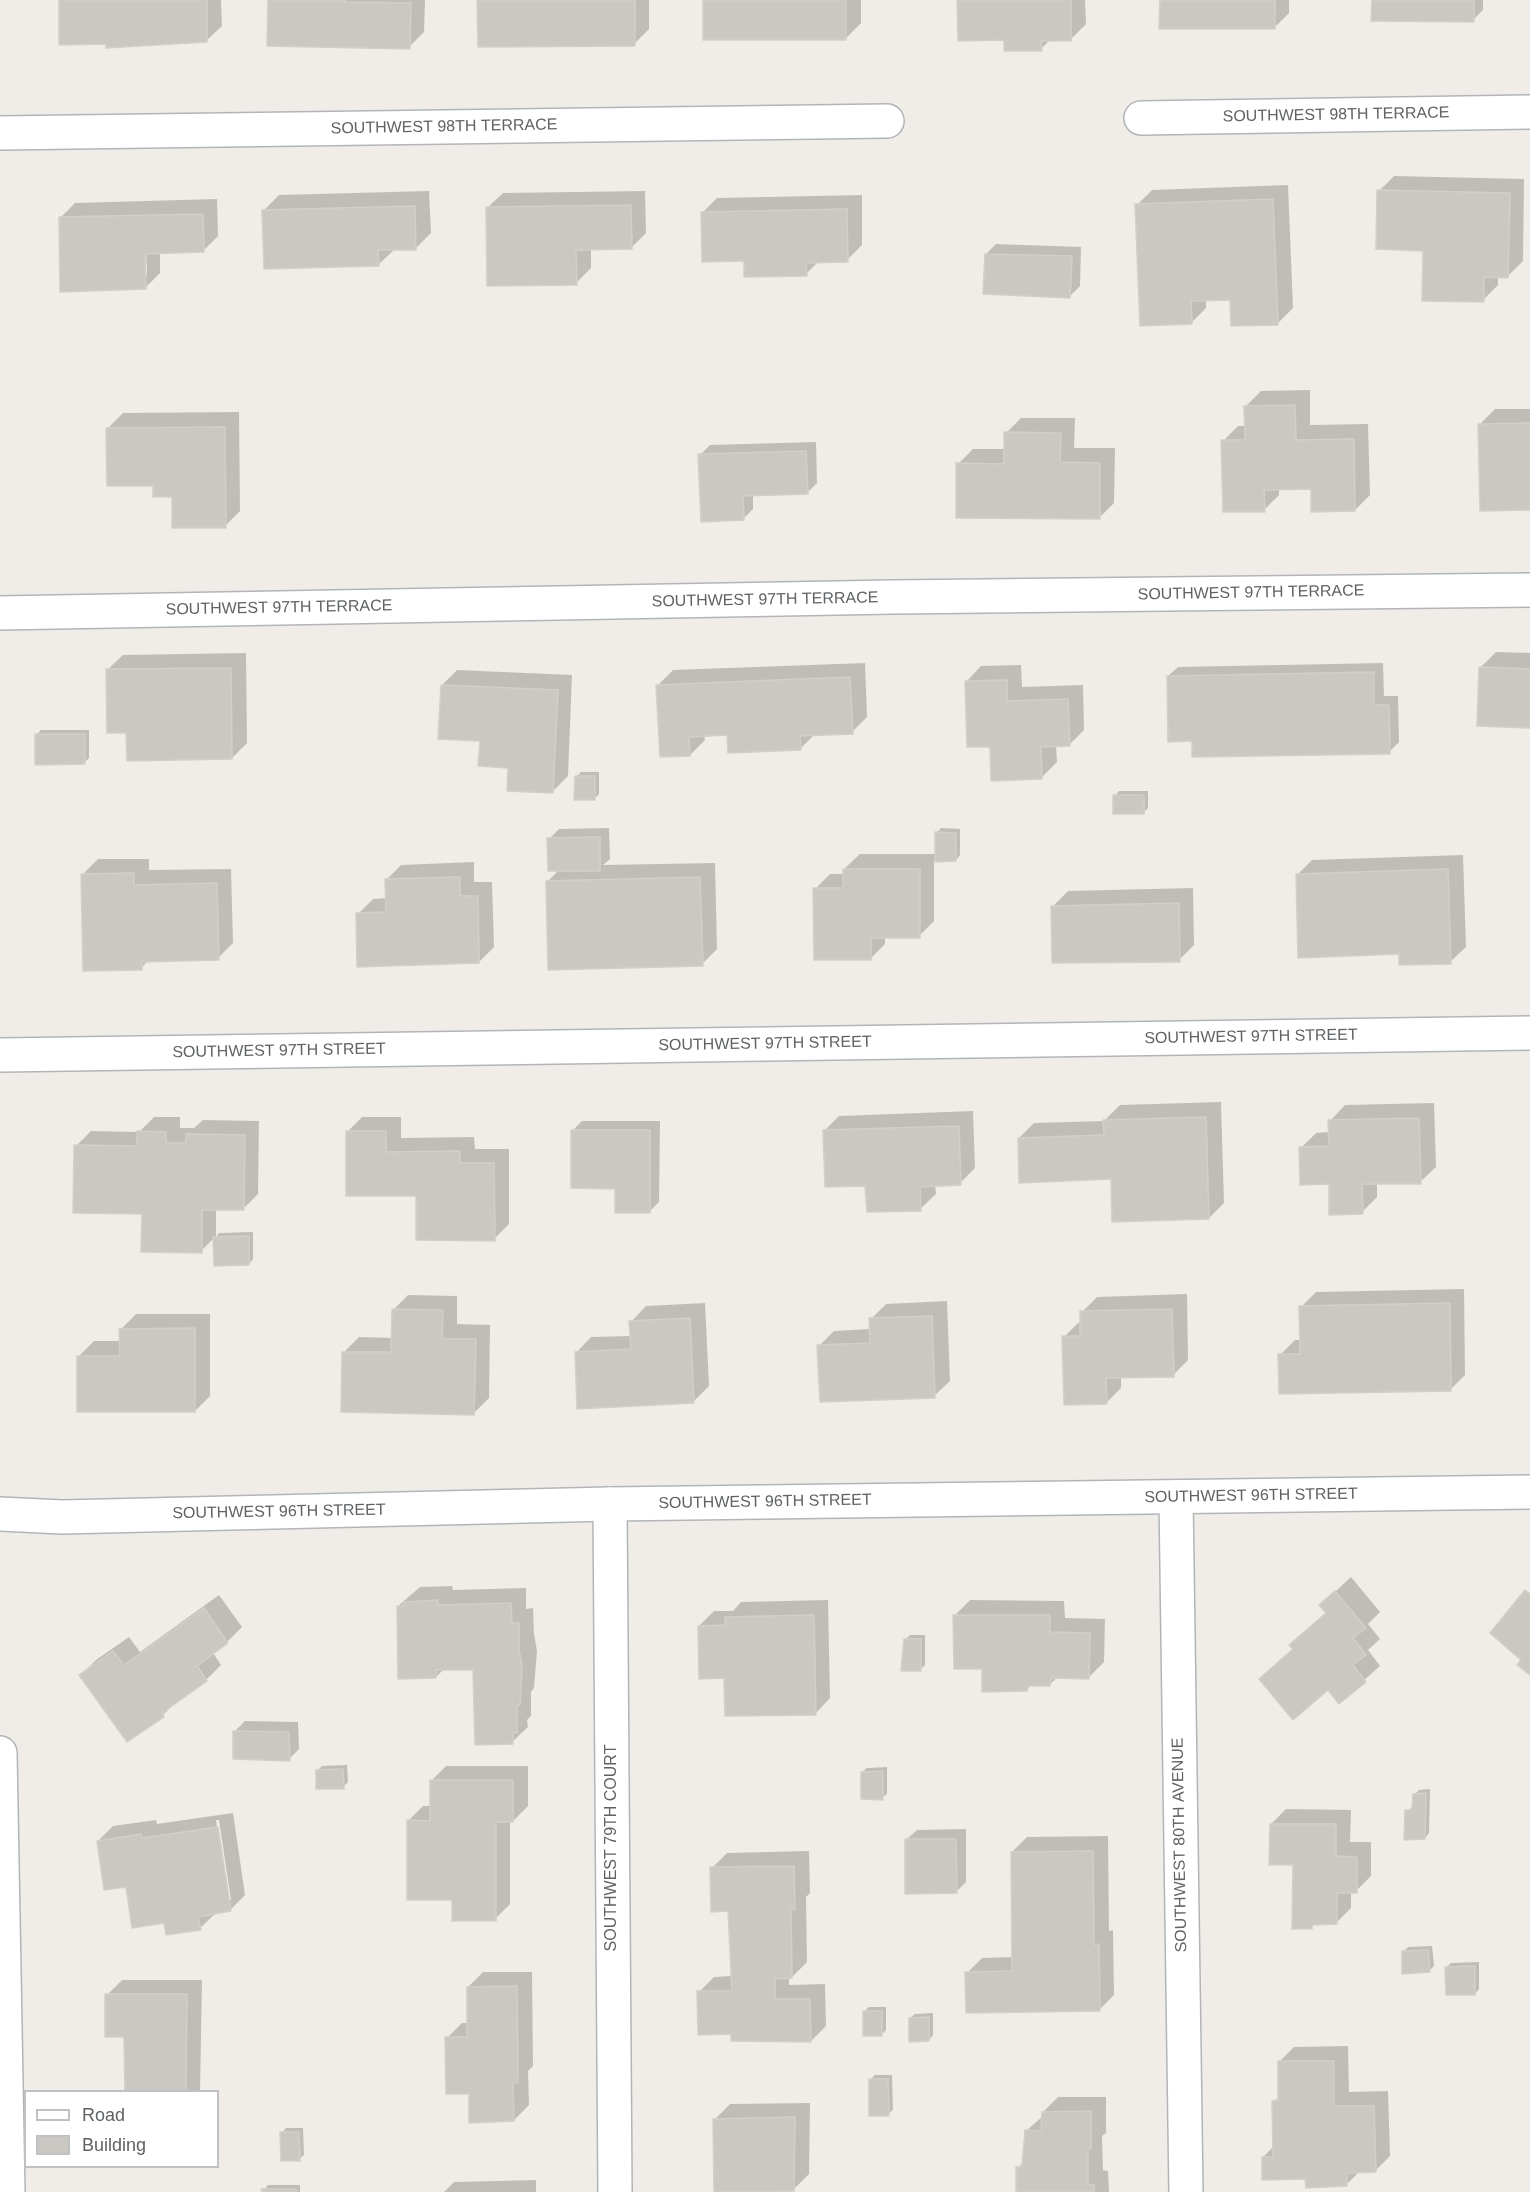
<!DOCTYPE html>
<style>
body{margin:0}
#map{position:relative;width:1530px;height:2192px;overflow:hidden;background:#f0ede8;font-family:Arial,sans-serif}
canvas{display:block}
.legend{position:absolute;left:24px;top:2090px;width:195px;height:78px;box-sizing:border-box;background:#fff;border:2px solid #bfc1c2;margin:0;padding:8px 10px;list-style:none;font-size:18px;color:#5f6366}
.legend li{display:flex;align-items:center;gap:12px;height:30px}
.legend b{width:30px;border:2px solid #bfc1c2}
</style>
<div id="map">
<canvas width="1530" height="2192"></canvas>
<ul class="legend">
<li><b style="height:8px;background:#fff"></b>Road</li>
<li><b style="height:16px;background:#cbc8c4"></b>Building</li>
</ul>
</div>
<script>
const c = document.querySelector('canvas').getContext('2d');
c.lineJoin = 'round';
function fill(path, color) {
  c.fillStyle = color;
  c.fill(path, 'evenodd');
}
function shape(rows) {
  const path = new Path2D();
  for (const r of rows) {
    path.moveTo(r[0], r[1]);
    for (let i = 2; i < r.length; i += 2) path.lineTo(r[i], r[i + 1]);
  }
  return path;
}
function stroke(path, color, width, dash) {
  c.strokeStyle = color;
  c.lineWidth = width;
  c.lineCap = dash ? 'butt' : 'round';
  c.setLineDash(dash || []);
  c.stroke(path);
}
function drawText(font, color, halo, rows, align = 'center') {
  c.font = font + ' Arial,sans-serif';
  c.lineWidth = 4.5;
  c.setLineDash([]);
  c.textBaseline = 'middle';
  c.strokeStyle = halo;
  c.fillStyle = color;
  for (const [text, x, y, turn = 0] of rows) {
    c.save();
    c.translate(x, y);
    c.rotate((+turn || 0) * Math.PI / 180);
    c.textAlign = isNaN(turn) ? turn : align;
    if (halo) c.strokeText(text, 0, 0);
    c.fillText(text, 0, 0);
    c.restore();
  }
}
const shadow = shape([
 [61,0,221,0,222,26,206,41,107,43],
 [270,0,425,0,424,32,409,47],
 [479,0,649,0,649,29,634,44],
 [705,0,861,0,861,23,846,38],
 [959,0,1085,0,1086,24,1071,39,1051,39,1041,49,1005,39],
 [1161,0,1289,0,1289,13,1274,28],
 [1373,0,1483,0,1483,10,1473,20],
 [1394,176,1524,179,1523,261,1508,276,1498,276,1498,285,1483,300,1425,249,1379,191],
 [1288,185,1293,308,1278,323,1231,298,1206,299,1206,308,1191,323,1137,205,1152,190],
 [429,191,431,233,416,248,394,250,378,265,264,210,279,195],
 [645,191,646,233,631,248,591,248,591,268,576,283,487,208,503,193],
 [862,195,862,245,847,260,819,261,806,274,745,260,702,213,717,198],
 [217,199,218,236,203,251,160,252,160,273,145,288,60,218,75,203],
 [143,246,146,246,147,275,144,275],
 [996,244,1081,247,1080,286,1070,296,986,254],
 [1310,390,1310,425,1368,424,1370,495,1355,510,1313,488,1279,488,1279,495,1264,510,1223,441,1238,426,1246,426,1246,406,1261,391],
 [1495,409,1530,409,1530,508,1480,424],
 [239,412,240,511,225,526,155,484,108,428,123,413],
 [1021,418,1075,418,1074,448,1115,448,1114,503,1099,518,958,464,973,449,1006,449,1006,433],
 [816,442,817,483,807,493,753,495,753,509,743,519,700,455,710,445],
 [1496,652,1530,653,1530,726,1481,667],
 [246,653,247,743,232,758,127,731,107,670,123,655],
 [865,663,867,717,852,732,815,734,800,749,728,734,704,735,705,740,690,755,658,685,673,670],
 [1383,663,1384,696,1398,696,1399,742,1389,752,1193,739,1168,676,1178,667],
 [1021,665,1022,687,1083,685,1084,730,1069,745,1056,745,1057,762,1042,777,966,682,981,666],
 [457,670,572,675,568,776,553,791,510,766,482,739,442,685],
 [41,730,89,730,89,758,85,762,36,735],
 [581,772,599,772,599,794,595,798,576,777],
 [1119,791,1148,791,1148,808,1143,813,1115,796],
 [609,828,610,859,603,865,715,863,717,949,702,964,548,881,560,869,549,839,559,829],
 [941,828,960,829,960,855,956,860,934,860,934,921,919,936,885,936,885,944,870,959,815,889,830,874,845,874,844,869,860,854,936,854,936,833],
 [1463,855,1466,947,1450,962,1400,952,1297,875,1312,860],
 [98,859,149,859,149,870,231,869,233,943,218,958,149,960,141,968,83,874],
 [474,862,474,882,492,882,494,947,479,962,358,914,373,899,387,898,386,880,401,865],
 [1193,888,1194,945,1179,960,1053,906,1068,891],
 [1221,1102,1224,1203,1209,1218,1019,1138,1034,1123,1104,1121,1120,1105],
 [1434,1103,1436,1167,1420,1182,1377,1183,1377,1197,1362,1212,1330,1183,1301,1148,1316,1133,1330,1132,1330,1121,1345,1105],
 [973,1111,975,1168,960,1183,935,1184,936,1194,920,1209,867,1184,824,1131,839,1116],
 [154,1117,180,1117,180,1128,194,1128,203,1120,259,1121,258,1194,243,1209,216,1209,216,1237,219,1233,253,1232,253,1259,249,1264,214,1238,201,1251,144,1213,76,1146,91,1131,139,1132],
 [362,1117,401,1117,401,1138,474,1137,475,1149,509,1149,509,1224,494,1239,418,1195,347,1132],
 [582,1121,660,1121,659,1202,649,1212,617,1187,572,1131],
 [1464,1289,1465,1375,1450,1390,1280,1355,1295,1340,1301,1340,1301,1307,1316,1292],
 [1187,1294,1188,1360,1173,1375,1121,1377,1121,1388,1106,1403,1064,1337,1079,1322,1082,1322,1082,1312,1097,1297],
 [408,1295,457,1296,457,1324,490,1325,489,1398,474,1413,344,1352,359,1337,393,1338,393,1310],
 [947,1301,950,1381,934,1396,819,1346,834,1331,871,1329,871,1319,886,1304],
 [705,1303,709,1386,694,1401,576,1353,591,1337,631,1336,631,1322,646,1306],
 [136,1314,210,1314,210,1396,195,1411,79,1356,94,1341,121,1341,121,1329],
 [1351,1577,1380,1612,1368,1624,1380,1639,1368,1650,1380,1666,1339,1702,1328,1688,1261,1679,1294,1648,1291,1645,1327,1612,1321,1605],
 [452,1586,453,1590,526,1588,526,1609,533,1608,534,1634,537,1651,534,1688,531,1692,531,1716,527,1720,528,1727,512,1742,475,1668,444,1669,436,1677,398,1606,420,1587],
 [219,1595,242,1627,227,1642,213,1653,221,1665,206,1680,178,1700,163,1715,81,1675,96,1660,129,1637,140,1652],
 [828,1600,830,1698,815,1714,726,1677,699,1626,714,1611,733,1611,741,1602],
 [970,1600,1064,1601,1065,1618,1105,1619,1104,1662,1089,1677,1058,1677,1050,1684,1032,1684,1027,1690,983,1667,955,1615],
 [910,1635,925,1635,925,1665,921,1669,905,1640],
 [245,1721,298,1722,299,1749,289,1759,235,1731],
 [347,1765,348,1782,343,1787,318,1770,322,1766],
 [446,1766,528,1766,528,1806,513,1821,510,1821,510,1904,495,1919,454,1899,408,1821,423,1806,431,1806,431,1781],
 [887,1767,887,1794,882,1798,862,1772,867,1768],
 [1430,1789,1429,1833,1425,1838,1407,1811,1414,1806,1415,1794,1419,1790],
 [1286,1809,1351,1810,1350,1842,1371,1842,1371,1876,1356,1891,1351,1891,1351,1908,1336,1923,1315,1924,1311,1927,1294,1864,1271,1824],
 [233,1813,245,1895,230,1910,216,1913,200,1928,165,1921,127,1885,98,1841,113,1826,156,1820,157,1824],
 [216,1820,219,1820,231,1900,228,1900],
 [966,1829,966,1882,956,1892,907,1839,917,1830],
 [1108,1836,1109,1931,1113,1930,1114,1995,1099,2010,967,1973,982,1958,1013,1957,1012,1852,1027,1837],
 [809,1851,810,1893,806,1897,807,1962,792,1977,789,1977,789,1985,825,1984,826,2026,811,2041,733,2033,699,1992,714,1977,732,1976,729,1910,712,1868,727,1853],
 [1432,1946,1434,1966,1429,1971,1403,1952,1408,1947],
 [1479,1962,1479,1989,1475,1994,1447,1967,1451,1963],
 [483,1972,532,1972,533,2066,528,2071,529,2105,514,2120,470,2092,447,2038,462,2023,469,2023,468,1987],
 [122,1980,202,1980,200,2092,126,2092,126,2035,107,1995],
 [869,2007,886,2007,886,2030,882,2034,865,2011],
 [933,2013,933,2035,929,2040,910,2018,915,2014],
 [1348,2046,1349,2092,1388,2091,1390,2156,1375,2171,1360,2171,1347,2184,1307,2177,1263,2157,1274,2146,1274,2102,1280,2095,1279,2062,1294,2047],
 [875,2075,892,2075,893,2110,888,2114,870,2080],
 [1058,2097,1106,2097,1106,2133,1102,2136,1103,2170,1108,2171,1109,2192,1018,2192,1018,2168,1024,2161,1026,2131,1043,2116,1043,2112],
 [810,2103,809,2174,794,2189,762,2190,762,2192,716,2192,715,2119,730,2104],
 [286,2128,303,2128,304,2155,299,2159,282,2133],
 [536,2180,536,2192,444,2192,454,2182],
 [268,2185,300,2185,300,2192,263,2192]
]);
const building = shape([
 [59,0,207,0,207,42,106,48,106,44,59,45,59,0],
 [268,0,345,0,345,2,411,3,410,49,267,46,268,0],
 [477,0,635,0,635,46,478,47,477,0],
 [703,0,846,0,846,40,703,40,703,0],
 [957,0,1071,0,1071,41,1041,41,1042,51,1004,51,1004,40,958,41,957,0],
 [1160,0,1275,0,1275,29,1159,29,1160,0],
 [1372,0,1474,0,1474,22,1371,21,1372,0],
 [1377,190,1510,193,1508,278,1484,277,1484,302,1422,301,1423,251,1376,249,1377,190],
 [1273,199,1278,325,1231,326,1230,300,1191,301,1192,324,1140,326,1135,204,1273,199],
 [631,205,632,249,576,250,577,285,487,286,486,207,631,205],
 [415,206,416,250,378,250,379,266,264,269,262,210,415,206],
 [847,209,848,262,806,263,807,276,744,277,744,261,702,262,701,212,847,209],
 [203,214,204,252,145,254,146,289,60,292,59,217,203,214],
 [985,254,1072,256,1070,298,983,294,985,254],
 [1295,405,1296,440,1354,439,1355,511,1311,512,1311,489,1264,490,1265,512,1223,512,1221,440,1245,440,1244,406,1295,405],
 [1530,423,1530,510,1480,511,1478,424,1530,423],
 [225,427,226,528,172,528,172,497,153,497,153,486,107,486,106,428,225,427],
 [1004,432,1061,433,1060,462,1100,463,1100,519,956,518,956,463,1004,464,1004,432],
 [806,451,808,494,743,496,744,520,701,522,698,454,806,451],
 [1479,667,1530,669,1530,728,1477,726,1479,667],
 [231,668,232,759,127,761,126,733,107,733,106,669,231,668],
 [1374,672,1374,705,1389,705,1390,754,1192,757,1192,741,1168,742,1167,676,1374,672],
 [850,677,853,734,800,736,801,750,728,753,727,735,689,737,690,756,660,757,656,685,850,677],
 [1007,680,1007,701,1068,699,1070,746,1041,747,1042,779,991,781,990,747,967,747,965,681,1007,680],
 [441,685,558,690,553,793,507,791,508,768,478,766,480,741,438,739,441,685],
 [35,734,85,734,85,764,35,765,35,734],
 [575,776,595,776,595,800,574,800,575,776],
 [1113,795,1144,795,1144,814,1113,814,1113,795],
 [935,832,956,833,956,861,935,862,935,832],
 [600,837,600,871,548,871,547,838,600,837],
 [843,869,920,869,920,938,871,938,871,960,814,960,813,888,843,888,843,869],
 [1448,869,1451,964,1399,965,1399,954,1298,958,1296,874,1448,869],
 [134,873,134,885,217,883,219,960,142,962,142,970,83,971,81,874,134,873],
 [460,877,460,896,478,896,479,963,357,967,356,913,386,912,385,879,460,877],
 [700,877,703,966,548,970,546,881,700,877],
 [1179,903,1180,962,1052,963,1051,906,1179,903],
 [1206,1117,1209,1219,1112,1222,1111,1179,1019,1183,1018,1138,1104,1135,1103,1120,1206,1117],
 [1419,1118,1421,1184,1362,1184,1363,1214,1329,1215,1329,1184,1300,1185,1299,1147,1329,1146,1328,1120,1419,1118],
 [959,1126,961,1185,920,1187,921,1211,867,1212,865,1186,825,1187,823,1130,959,1126],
 [571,1130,650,1130,650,1213,615,1213,615,1189,571,1188,571,1130],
 [137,1131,166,1132,166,1143,186,1143,186,1134,245,1135,244,1210,202,1210,202,1253,141,1252,142,1214,73,1213,74,1145,137,1146,137,1131],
 [346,1131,386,1131,386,1152,460,1151,460,1163,494,1163,495,1241,416,1240,416,1196,346,1196,346,1131],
 [249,1236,249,1265,214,1266,213,1237,249,1236],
 [1450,1303,1451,1391,1279,1394,1278,1354,1300,1354,1299,1306,1450,1303],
 [392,1309,443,1310,442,1339,476,1339,474,1415,341,1412,342,1352,391,1352,392,1309],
 [1172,1309,1174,1377,1106,1378,1107,1404,1064,1405,1062,1336,1080,1336,1080,1311,1172,1309],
 [932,1316,935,1398,820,1402,817,1345,870,1343,869,1318,932,1316],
 [690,1318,694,1403,577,1409,575,1352,631,1349,629,1321,690,1318],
 [195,1328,195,1412,77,1412,77,1356,120,1356,119,1329,195,1328],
 [1525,1590,1530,1594,1530,1675,1517,1665,1521,1660,1490,1633,1525,1590],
 [1335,1591,1366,1628,1353,1638,1366,1655,1353,1665,1366,1682,1339,1704,1328,1690,1293,1720,1259,1679,1293,1649,1289,1645,1326,1613,1319,1605,1335,1591],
 [438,1600,438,1605,511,1603,512,1623,519,1623,519,1650,522,1667,520,1705,517,1705,517,1733,513,1732,513,1744,475,1745,473,1670,436,1670,436,1678,398,1679,397,1606,404,1606,404,1602,438,1600],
 [204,1608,228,1643,197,1666,207,1681,162,1713,164,1717,127,1742,79,1675,113,1651,124,1665,204,1608],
 [814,1615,816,1715,725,1716,724,1678,699,1679,698,1626,725,1625,725,1617,814,1615],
 [953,1615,1050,1615,1050,1632,1090,1633,1089,1679,1051,1678,1050,1686,1028,1686,1027,1691,982,1692,982,1669,954,1669,953,1615],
 [904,1639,921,1639,921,1671,901,1671,904,1639],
 [233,1731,289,1732,290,1761,233,1759,233,1731],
 [343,1769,344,1789,316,1789,316,1770,343,1769],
 [883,1771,883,1800,861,1799,861,1772,883,1771],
 [430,1780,513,1780,513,1822,496,1822,496,1921,452,1921,452,1900,407,1900,407,1820,430,1821,430,1780],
 [1426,1793,1425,1839,1404,1840,1405,1810,1412,1810,1413,1794,1426,1793],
 [1270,1824,1336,1824,1336,1856,1357,1857,1357,1893,1337,1893,1337,1924,1312,1925,1312,1929,1292,1929,1293,1865,1269,1865,1270,1824],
 [218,1827,231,1911,198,1917,201,1930,166,1935,164,1923,132,1928,126,1887,104,1890,97,1841,141,1834,142,1838,218,1827],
 [905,1839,956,1839,957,1893,905,1894,905,1839],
 [1093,1851,1094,1945,1099,1944,1100,2011,966,2013,965,1972,1012,1971,1011,1852,1093,1851],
 [794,1866,795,1909,791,1909,792,1978,775,1979,775,1999,810,1999,811,2042,731,2041,731,2034,698,2035,697,1991,732,1991,728,1911,711,1912,710,1867,794,1866],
 [1428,1950,1430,1972,1402,1974,1402,1951,1428,1950],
 [1475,1966,1475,1995,1446,1995,1445,1967,1475,1966],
 [517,1986,518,2083,513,2083,514,2121,469,2123,469,2094,446,2094,445,2037,467,2037,467,1987,517,1986],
 [105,1994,187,1994,186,2092,125,2092,124,2037,105,2037,105,1994],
 [863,2011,882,2011,882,2036,863,2036,863,2011],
 [929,2017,929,2041,909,2042,909,2018,929,2017],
 [1278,2061,1334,2061,1334,2106,1374,2106,1376,2172,1347,2173,1347,2186,1306,2188,1305,2179,1262,2180,1262,2157,1273,2157,1272,2101,1278,2100,1278,2061],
 [869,2079,888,2079,889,2116,869,2116,869,2079],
 [1091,2111,1091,2149,1088,2149,1088,2185,1094,2185,1094,2192,1016,2192,1016,2167,1022,2167,1025,2130,1041,2131,1042,2112,1091,2111],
 [795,2117,794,2191,714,2192,713,2119,795,2117],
 [280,2132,299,2132,300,2161,281,2161,280,2132],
 [261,2189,296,2189,296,2192,262,2192,261,2189]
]);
const minor = shape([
 [1141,118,1530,112],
 [0,133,887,121],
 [0,613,893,597,1530,590],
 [0,1055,1530,1033],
 [1176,1497,1186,2192],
 [610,1504,615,2192]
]);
const tertiary = shape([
 [0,1514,62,1517,610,1504,1530,1492],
 [0,1753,8,2192]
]);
const streetNames = [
 ["SOUTHWEST 98TH TERRACE",1336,115,-1],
 ["SOUTHWEST 98TH TERRACE",444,127,-1],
 ["SOUTHWEST 97TH TERRACE",1251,593,-1],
 ["SOUTHWEST 97TH TERRACE",765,600,-1],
 ["SOUTHWEST 97TH TERRACE",279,608,-1],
 ["SOUTHWEST 97TH STREET",1251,1037,-1],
 ["SOUTHWEST 97TH STREET",765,1044,-1],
 ["SOUTHWEST 97TH STREET",279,1051,-1],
 ["SOUTHWEST 96TH STREET",1251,1496,-1],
 ["SOUTHWEST 96TH STREET",765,1502,-1],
 ["SOUTHWEST 96TH STREET",279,1512,-1],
 ["SOUTHWEST 80TH AVENUE",1180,1845,-91],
 ["SOUTHWEST 79TH COURT",612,1848,-90]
];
fill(shadow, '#0003');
fill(building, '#cbc8c4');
stroke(building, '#d4cec6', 1.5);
stroke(minor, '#b2b5b8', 36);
stroke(tertiary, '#b2b5b8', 36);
stroke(minor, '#fff', 33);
stroke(tertiary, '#fff', 33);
drawText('16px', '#5f6366', '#fff', streetNames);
</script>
